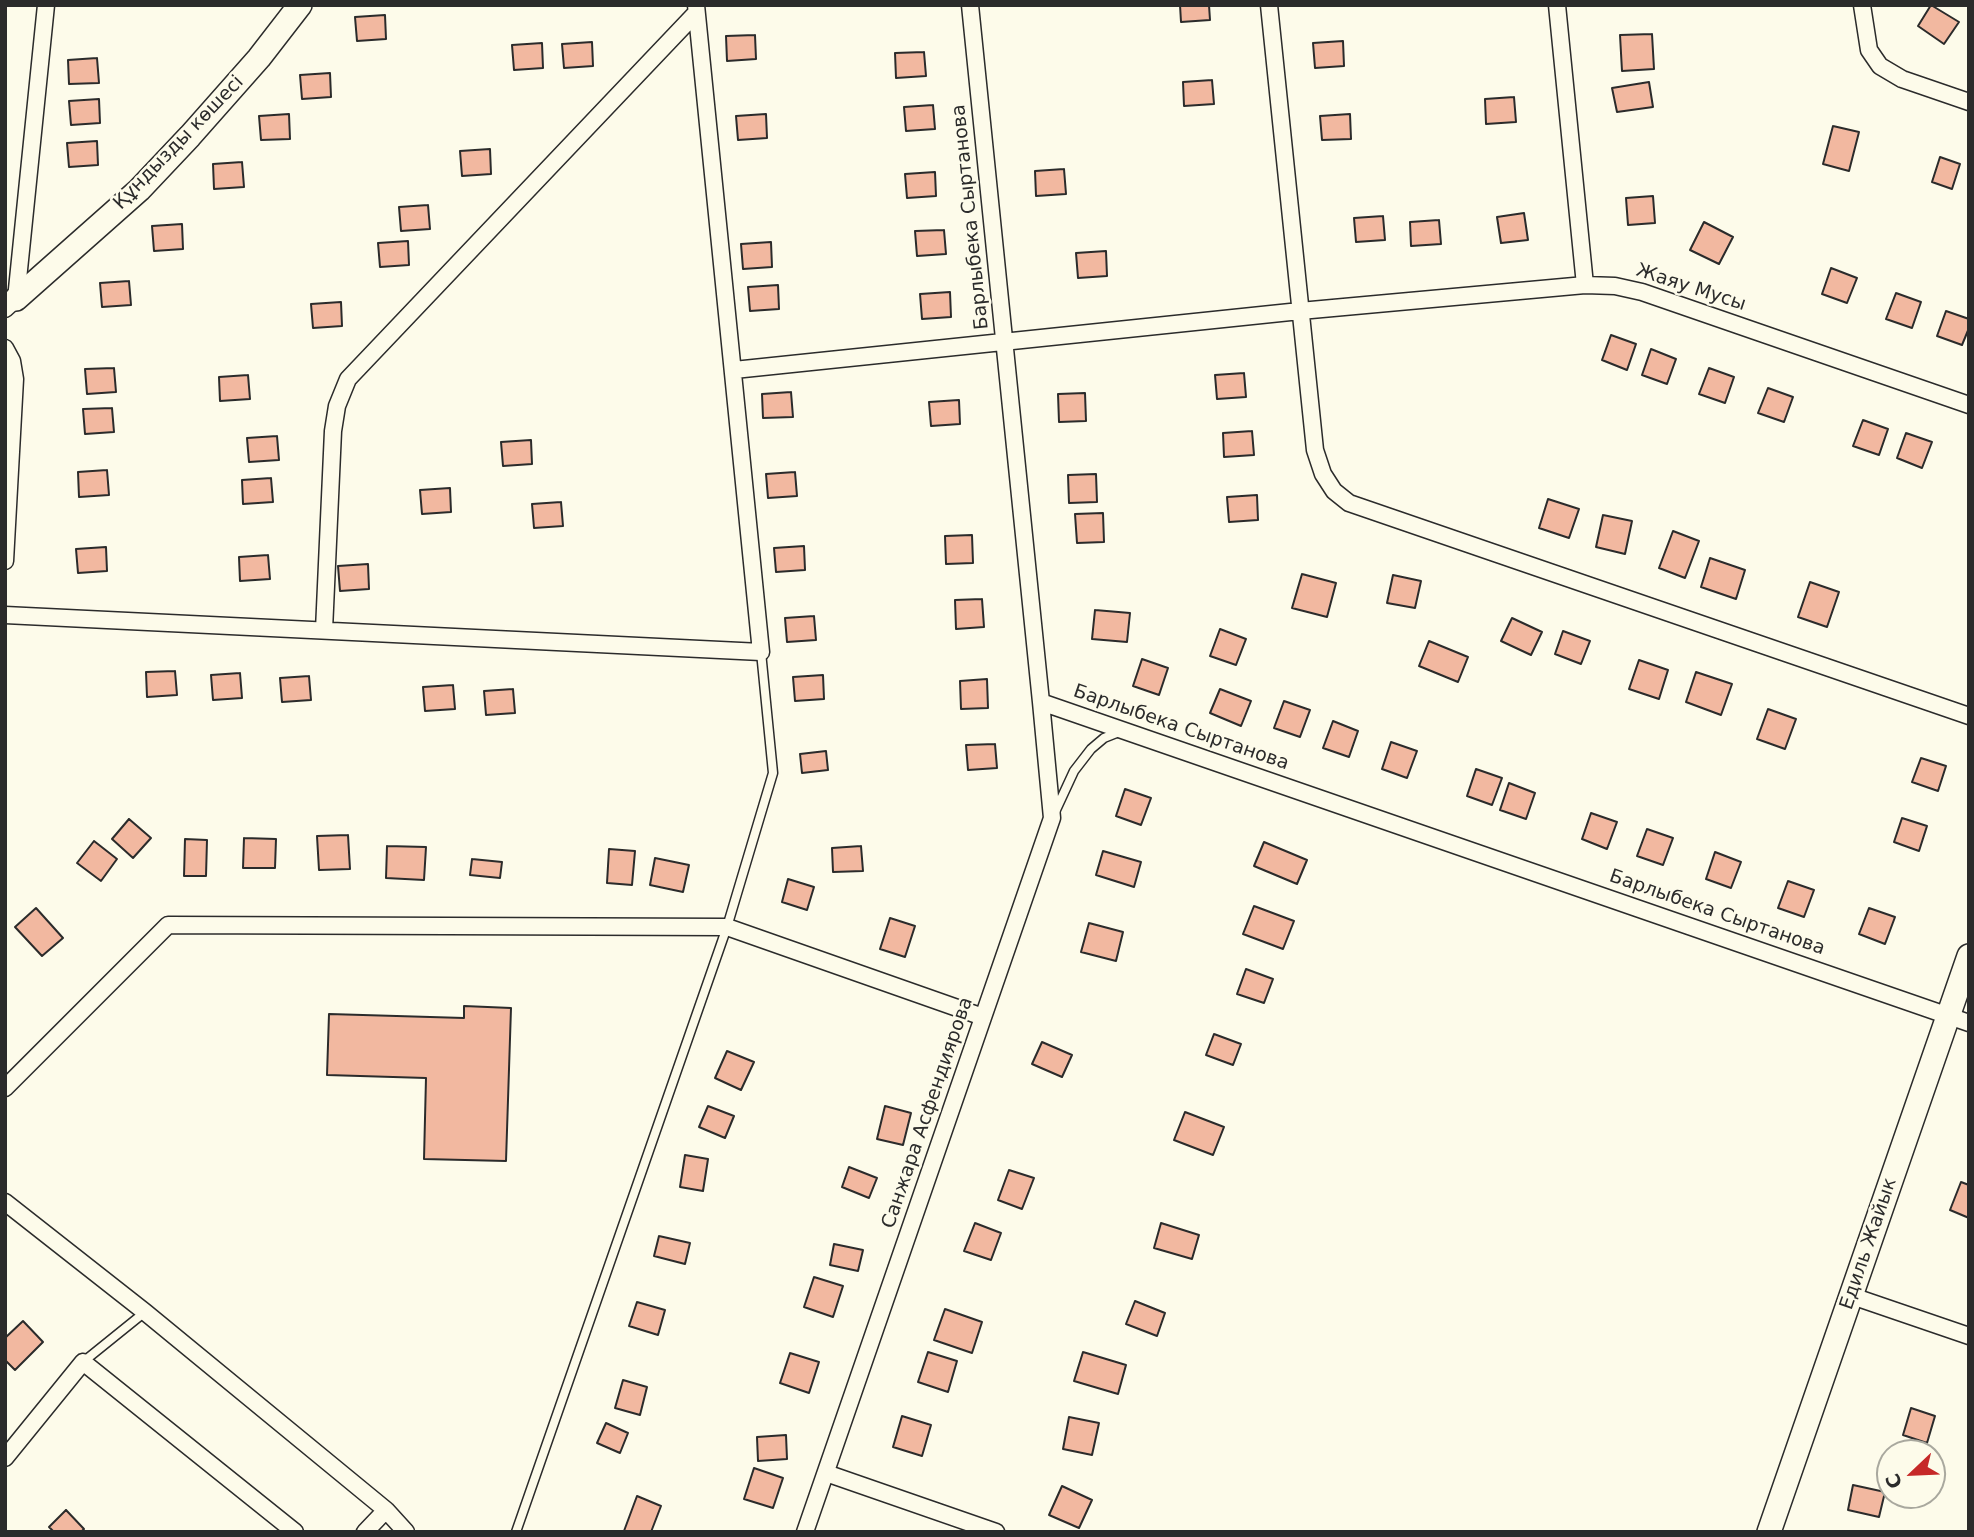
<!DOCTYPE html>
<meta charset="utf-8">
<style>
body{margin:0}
#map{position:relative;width:1974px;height:1537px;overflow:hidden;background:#fdfbea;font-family:"DejaVu Sans",sans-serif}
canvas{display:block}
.frame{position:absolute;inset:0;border:7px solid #2b2b2b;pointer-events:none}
.north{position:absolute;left:1876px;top:1439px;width:70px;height:70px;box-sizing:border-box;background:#fdfbea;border:2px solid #a9a89e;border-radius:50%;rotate:247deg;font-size:19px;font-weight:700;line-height:28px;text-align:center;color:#2b2b2b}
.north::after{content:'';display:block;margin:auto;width:24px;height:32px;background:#c62828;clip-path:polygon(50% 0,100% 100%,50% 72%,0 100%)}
</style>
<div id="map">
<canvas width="1974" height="1537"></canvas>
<div class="frame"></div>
<div class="north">С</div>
</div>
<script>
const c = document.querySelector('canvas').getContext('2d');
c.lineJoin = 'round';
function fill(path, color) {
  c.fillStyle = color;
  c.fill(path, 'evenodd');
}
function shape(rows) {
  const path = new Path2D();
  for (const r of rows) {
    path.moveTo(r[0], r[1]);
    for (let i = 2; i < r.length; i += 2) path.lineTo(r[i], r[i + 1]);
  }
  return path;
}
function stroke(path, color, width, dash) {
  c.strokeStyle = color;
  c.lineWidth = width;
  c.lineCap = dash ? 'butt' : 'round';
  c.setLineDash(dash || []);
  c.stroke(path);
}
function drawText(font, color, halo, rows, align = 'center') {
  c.font = font + ' "DejaVu Sans",sans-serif';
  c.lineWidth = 5;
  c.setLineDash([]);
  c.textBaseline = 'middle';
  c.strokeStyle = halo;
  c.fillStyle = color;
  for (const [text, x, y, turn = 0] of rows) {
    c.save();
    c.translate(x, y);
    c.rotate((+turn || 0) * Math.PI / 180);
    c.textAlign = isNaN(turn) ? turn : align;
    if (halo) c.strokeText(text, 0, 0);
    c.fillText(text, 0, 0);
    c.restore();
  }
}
const building = shape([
 [1180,5,1209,5,1210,20,1181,22,1180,5],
 [1931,5,1959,22,1944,44,1918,26,1931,5],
 [385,15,386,39,357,41,355,17,385,15],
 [1652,34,1654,69,1622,71,1620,35,1652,34],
 [755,35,756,59,727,61,726,36,755,35],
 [1343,41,1344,66,1315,68,1313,43,1343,41],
 [592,42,593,66,564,68,562,44,592,42],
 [542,43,543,68,514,70,512,45,542,43],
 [924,52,926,76,896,78,895,53,924,52],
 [97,58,99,83,69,84,68,60,97,58],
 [330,73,331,97,302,99,300,75,330,73],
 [1212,80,1214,104,1184,106,1183,82,1212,80],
 [1649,82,1653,107,1617,112,1612,88,1649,82],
 [1514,97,1516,122,1486,124,1485,99,1514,97],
 [99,99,100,123,71,125,69,101,99,99],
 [933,105,935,129,906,131,904,107,933,105],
 [289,114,290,139,261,140,259,116,289,114],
 [766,114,767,138,738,140,736,116,766,114],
 [1350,114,1351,139,1322,140,1320,116,1350,114],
 [1833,126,1859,132,1849,171,1823,164,1833,126],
 [97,141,98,165,69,167,67,143,97,141],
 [490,149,491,174,462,176,460,151,490,149],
 [1940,157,1960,164,1952,189,1932,182,1940,157],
 [242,162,244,187,214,189,213,164,242,162],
 [1064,169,1066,194,1036,196,1035,171,1064,169],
 [935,172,936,196,907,198,905,174,935,172],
 [1653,196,1655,223,1628,225,1626,198,1653,196],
 [428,205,430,229,401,231,399,207,428,205],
 [1524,213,1528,240,1501,243,1497,217,1524,213],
 [1383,216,1385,240,1356,242,1354,218,1383,216],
 [1439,220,1441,244,1411,246,1410,222,1439,220],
 [1704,222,1733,237,1719,264,1690,250,1704,222],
 [182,224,183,249,154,251,152,226,182,224],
 [944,230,946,254,917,256,915,231,944,230],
 [408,241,409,265,380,267,378,243,408,241],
 [771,242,772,267,743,269,741,244,771,242],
 [1106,251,1107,276,1078,278,1076,253,1106,251],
 [1831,268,1857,278,1847,303,1822,294,1831,268],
 [129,281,131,305,102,307,100,283,129,281],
 [778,285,779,309,750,311,748,287,778,285],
 [950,292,951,317,922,319,920,294,950,292],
 [1896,293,1921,302,1912,328,1886,319,1896,293],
 [341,302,342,326,313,328,311,304,341,302],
 [1946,311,1969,319,1969,328,1962,345,1937,336,1946,311],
 [1611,335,1636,344,1627,370,1602,360,1611,335],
 [1651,349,1676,359,1667,384,1642,375,1651,349],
 [114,368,116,392,87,394,85,369,114,368],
 [1709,368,1734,377,1725,403,1699,394,1709,368],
 [1244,373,1246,397,1217,399,1215,375,1244,373],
 [248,375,250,399,220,401,219,377,248,375],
 [1768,388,1793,397,1784,422,1758,413,1768,388],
 [791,392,793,417,763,418,762,394,791,392],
 [1085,393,1086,421,1059,422,1058,394,1085,393],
 [959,400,960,424,931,426,929,402,959,400],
 [112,408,114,432,85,434,83,409,112,408],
 [1863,420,1888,429,1879,455,1853,446,1863,420],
 [1252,431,1254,455,1224,457,1223,433,1252,431],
 [1906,433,1932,442,1922,468,1897,458,1906,433],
 [277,436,279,460,249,462,247,438,277,436],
 [531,440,532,464,503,466,501,442,531,440],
 [107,470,109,495,79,497,78,472,107,470],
 [795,472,797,496,768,498,766,474,795,472],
 [1096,474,1097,502,1069,503,1068,475,1096,474],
 [271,478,273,502,243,504,242,480,271,478],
 [450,488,451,512,422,514,420,490,450,488],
 [1257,495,1258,520,1229,522,1227,497,1257,495],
 [1548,499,1579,509,1569,538,1539,528,1548,499],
 [561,502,563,526,534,528,532,504,561,502],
 [1103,513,1104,542,1077,543,1075,514,1103,513],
 [1603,515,1632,521,1625,554,1596,547,1603,515],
 [1673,531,1699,541,1685,578,1659,568,1673,531],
 [972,535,973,563,946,564,945,536,972,535],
 [804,546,805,570,776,572,774,548,804,546],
 [106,547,107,571,78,573,76,549,106,547],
 [268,555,270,579,240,581,239,557,268,555],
 [1710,558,1745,570,1736,599,1701,587,1710,558],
 [368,564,369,589,340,591,338,566,368,564],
 [1302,574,1336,583,1327,617,1292,608,1302,574],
 [1393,575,1421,581,1415,608,1387,603,1393,575],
 [1810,582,1839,592,1827,627,1798,617,1810,582],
 [982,599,984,627,956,629,955,600,982,599],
 [1095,610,1130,613,1127,642,1092,639,1095,610],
 [814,616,816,640,787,642,785,618,814,616],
 [1512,618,1542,632,1531,655,1501,641,1512,618],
 [1220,629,1246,639,1236,665,1210,656,1220,629],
 [1563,631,1590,641,1581,664,1555,654,1563,631],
 [1429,641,1468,657,1458,682,1419,666,1429,641],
 [1142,659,1168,668,1159,695,1133,686,1142,659],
 [1639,660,1668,670,1659,699,1629,689,1639,660],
 [175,671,177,695,147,697,146,672,175,671],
 [1696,672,1732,684,1721,715,1686,702,1696,672],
 [240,673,242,698,213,700,211,675,240,673],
 [823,675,824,699,795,701,793,677,823,675],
 [309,676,311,700,282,702,280,678,309,676],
 [987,679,988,708,961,709,960,681,987,679],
 [453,685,455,709,425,711,423,687,453,685],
 [513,689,515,713,486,715,484,691,513,689],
 [1220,689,1251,701,1241,726,1210,713,1220,689],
 [1284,701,1310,710,1300,737,1274,728,1284,701],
 [1768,709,1796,719,1785,749,1757,739,1768,709],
 [1333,721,1358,731,1349,757,1323,748,1333,721],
 [1391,742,1417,751,1407,778,1382,769,1391,742],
 [995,744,997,768,968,770,966,745,995,744],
 [826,751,828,770,802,773,800,754,826,751],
 [1921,758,1946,766,1938,791,1912,782,1921,758],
 [1476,769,1502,778,1492,805,1467,796,1476,769],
 [1509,783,1535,793,1526,819,1500,810,1509,783],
 [1125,789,1151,798,1141,825,1116,816,1125,789],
 [1591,813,1617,822,1607,849,1582,839,1591,813],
 [1902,818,1927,826,1919,851,1894,842,1902,818],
 [129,819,151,838,133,858,112,839,129,819],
 [1647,829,1673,838,1663,865,1637,856,1647,829],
 [348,835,350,869,319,870,317,836,348,835],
 [244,838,276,839,275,868,243,868,244,838],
 [185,839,207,840,206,876,184,876,185,839],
 [94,841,117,859,101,881,77,863,94,841],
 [1264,842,1307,860,1297,884,1254,866,1264,842],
 [387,846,426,847,424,880,386,878,387,846],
 [861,846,863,871,833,872,832,848,861,846],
 [609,849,635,851,632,885,607,883,609,849],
 [1103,851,1141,862,1134,887,1096,875,1103,851],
 [1715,852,1741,862,1731,888,1706,879,1715,852],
 [655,858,689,865,683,892,650,885,655,858],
 [472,859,502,862,500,878,470,875,472,859],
 [788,879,814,887,807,910,782,902,788,879],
 [1788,881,1814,890,1804,917,1778,908,1788,881],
 [1254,906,1294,921,1283,949,1243,934,1254,906],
 [36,908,63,938,42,956,15,927,36,908],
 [1869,908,1895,917,1885,944,1859,934,1869,908],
 [890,918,915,926,905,957,880,949,890,918],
 [1089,923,1123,932,1116,961,1081,952,1089,923],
 [1246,969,1273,979,1264,1003,1237,994,1246,969],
 [464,1006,511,1008,506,1161,424,1159,426,1078,327,1075,329,1014,464,1018,464,1006],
 [1214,1034,1241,1044,1233,1065,1206,1055,1214,1034],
 [1042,1042,1072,1055,1062,1077,1032,1064,1042,1042],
 [727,1051,754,1062,741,1090,715,1078,727,1051],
 [708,1106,734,1116,725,1138,699,1127,708,1106],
 [885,1106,911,1113,903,1145,877,1139,885,1106],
 [1185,1112,1224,1127,1213,1155,1174,1140,1185,1112],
 [685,1155,708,1159,703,1191,680,1187,685,1155],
 [849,1167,877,1178,869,1198,842,1187,849,1167],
 [1009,1170,1034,1178,1022,1209,998,1200,1009,1170],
 [1961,1182,1969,1185,1969,1218,1950,1210,1961,1182],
 [975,1223,1001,1233,991,1260,964,1251,975,1223],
 [1161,1223,1199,1235,1192,1259,1154,1248,1161,1223],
 [659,1236,690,1243,685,1264,654,1256,659,1236],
 [834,1244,863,1250,858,1271,830,1265,834,1244],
 [814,1277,843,1286,833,1317,804,1307,814,1277],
 [1135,1301,1165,1313,1157,1336,1126,1324,1135,1301],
 [637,1302,665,1310,658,1335,629,1326,637,1302],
 [945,1309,982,1322,972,1353,934,1340,945,1309],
 [23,1321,43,1342,15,1370,5,1360,5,1338,23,1321],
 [928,1352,957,1361,948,1392,918,1382,928,1352],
 [1083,1352,1126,1365,1118,1394,1074,1381,1083,1352],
 [790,1353,819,1362,809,1393,780,1383,790,1353],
 [623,1380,647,1387,640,1415,615,1408,623,1380],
 [1911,1408,1935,1416,1927,1443,1903,1435,1911,1408],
 [902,1416,931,1425,922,1456,893,1447,902,1416],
 [1069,1417,1099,1423,1092,1455,1063,1449,1069,1417],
 [606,1423,628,1433,620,1453,597,1443,606,1423],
 [786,1435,787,1459,758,1461,757,1437,786,1435],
 [754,1468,783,1478,773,1508,744,1499,754,1468],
 [1853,1485,1885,1492,1879,1517,1848,1510,1853,1485],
 [1062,1486,1092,1500,1079,1528,1049,1515,1062,1486],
 [637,1496,661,1506,651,1532,624,1531,637,1496],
 [66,1510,84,1529,81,1532,54,1532,49,1527,66,1510]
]);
const lane = shape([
 [1055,812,1074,771,1091,749,1104,738,1119,732],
 [83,1362,145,1312],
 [516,1532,727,927,773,773,761,652]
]);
const street = shape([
 [970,5,1041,702,1969,1023],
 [1269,5,1315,450,1323,474,1334,491,1349,503,1969,716],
 [1557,5,1585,285,1615,286,1642,292,1969,405],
 [1862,5,1869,50,1880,66,1902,79,1969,102],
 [5,309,16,299,46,5],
 [5,348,12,361,15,379,5,561],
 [734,370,1300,311,1585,285],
 [5,615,761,652,696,5],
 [324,630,333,431,337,406,348,379,696,13],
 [5,1088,168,925,727,927,983,1017],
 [5,1202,145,1312,386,1510,406,1532],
 [1852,1296,1969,1336],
 [5,1458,83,1362,295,1532],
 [826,1473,996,1532],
 [365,1532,386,1510],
 [805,1532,1052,818,1041,702]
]);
const secondary = shape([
 [16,299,139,190,190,136,259,58,300,5],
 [1769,1532,1969,956]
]);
const streetNames = [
 ["Құндызды көшесі",179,143,-46],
 ["Барлыбека Сыртанова",971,217,-96],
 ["Жаяу Мусы",1691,288,18],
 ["Барлыбека Сыртанова",1181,728,19],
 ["Барлыбека Сыртанова",1717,913,19],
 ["Санжара Асфендиярова",928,1113,-71],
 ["Едиль Жайык",1869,1244,-71]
];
fill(building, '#f2b8a0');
stroke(building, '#2b2b2b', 2);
stroke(lane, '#2b2b2b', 11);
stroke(street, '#2b2b2b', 19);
stroke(secondary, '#2b2b2b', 26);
stroke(lane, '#fdfbea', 8);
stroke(street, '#fdfbea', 16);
stroke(secondary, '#fdfbea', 23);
drawText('19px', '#2b2b2b', '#fdfbea', streetNames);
</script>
